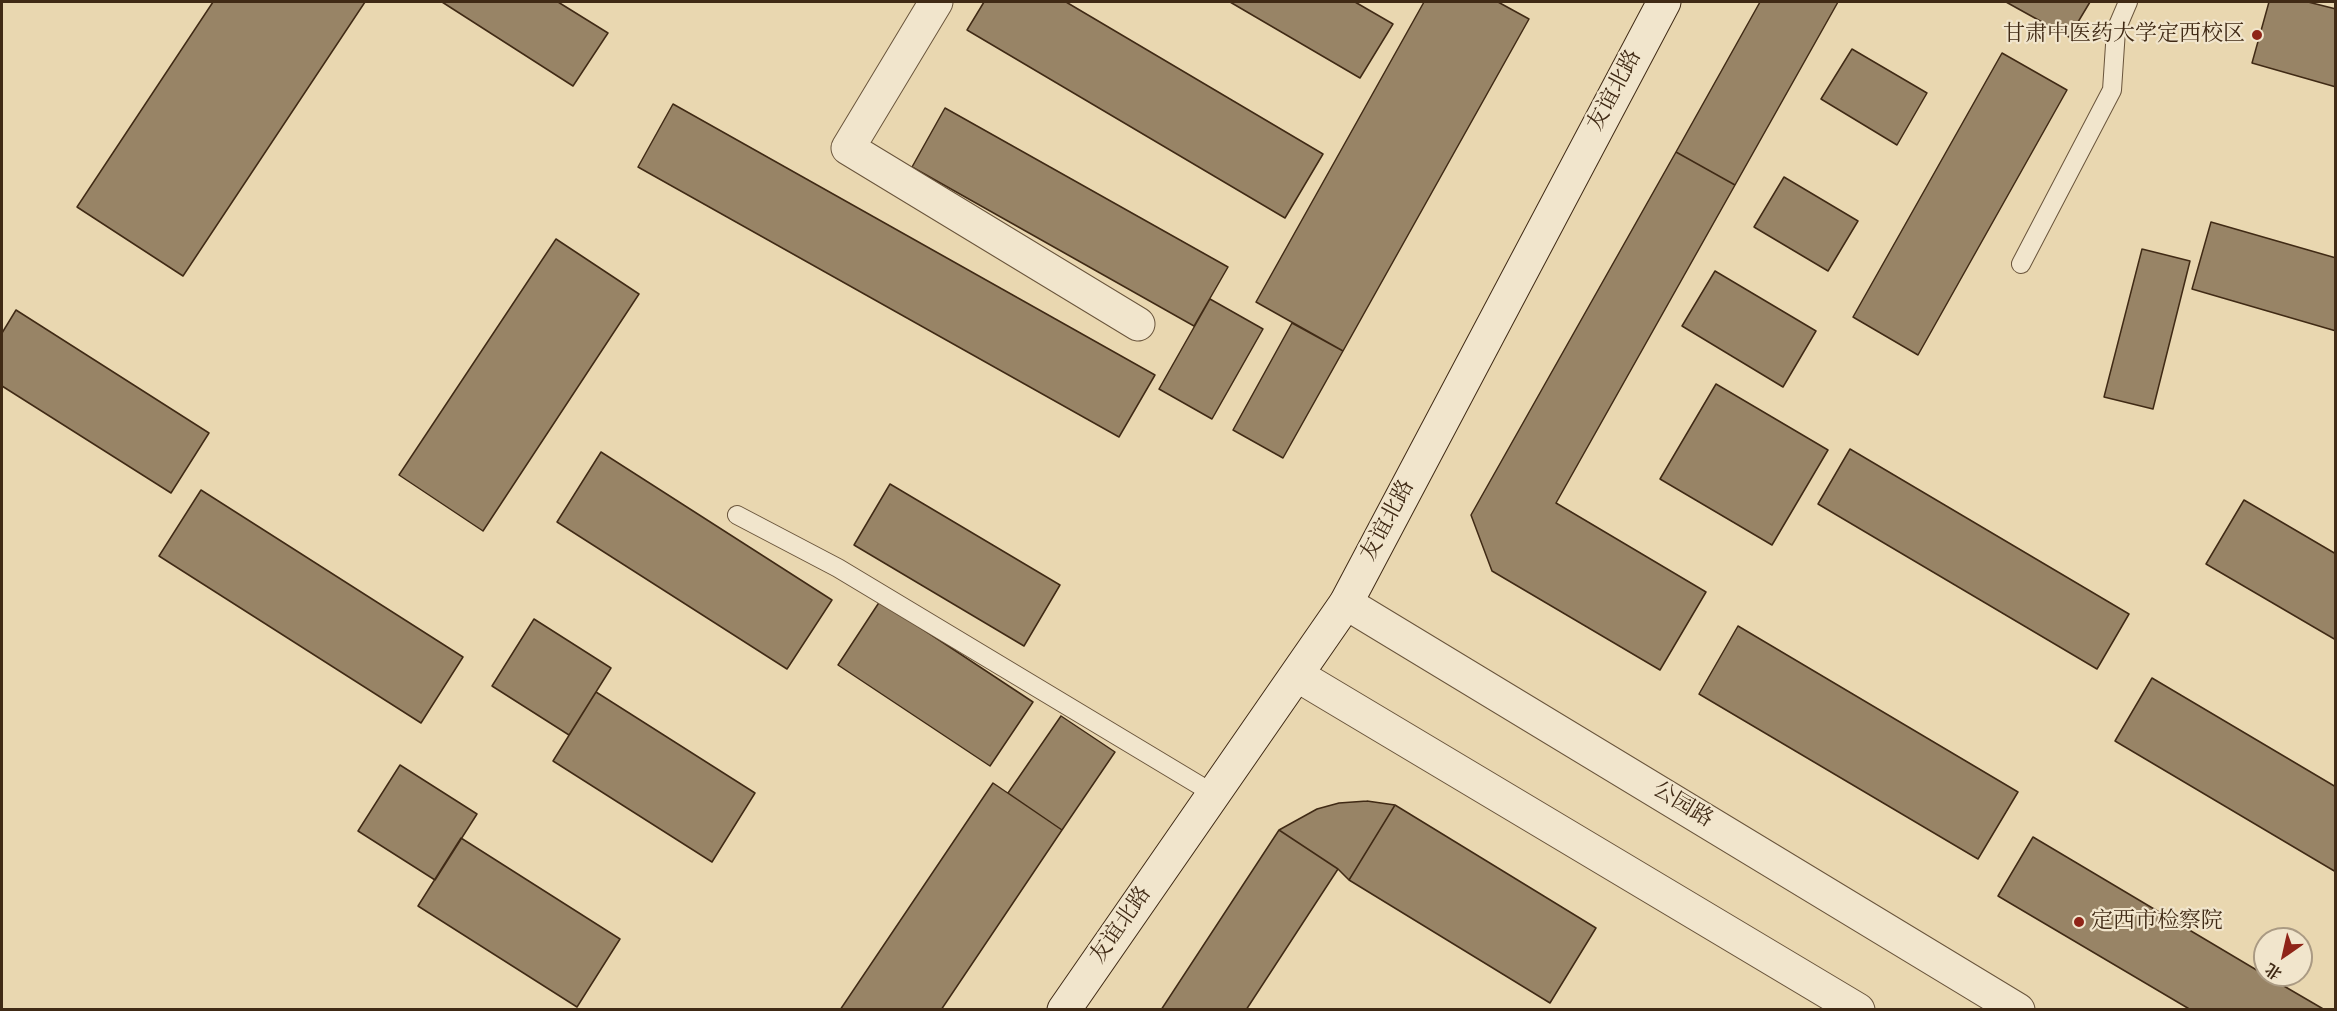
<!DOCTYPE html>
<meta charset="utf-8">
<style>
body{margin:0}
#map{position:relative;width:2337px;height:1011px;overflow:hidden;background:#e9d7b0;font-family:"IM FELL English","Noto Serif SC",serif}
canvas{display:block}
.frame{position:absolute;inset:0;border:3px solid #402a15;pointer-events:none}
.north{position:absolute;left:2253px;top:927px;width:60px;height:60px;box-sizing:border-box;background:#f1e5cc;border:2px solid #aa9a83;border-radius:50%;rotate:214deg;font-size:16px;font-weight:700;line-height:24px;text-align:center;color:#402a15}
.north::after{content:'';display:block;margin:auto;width:21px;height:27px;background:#8f2418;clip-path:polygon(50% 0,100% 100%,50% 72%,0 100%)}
</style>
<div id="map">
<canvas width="2337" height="1011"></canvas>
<div class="frame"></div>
<div class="north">北</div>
</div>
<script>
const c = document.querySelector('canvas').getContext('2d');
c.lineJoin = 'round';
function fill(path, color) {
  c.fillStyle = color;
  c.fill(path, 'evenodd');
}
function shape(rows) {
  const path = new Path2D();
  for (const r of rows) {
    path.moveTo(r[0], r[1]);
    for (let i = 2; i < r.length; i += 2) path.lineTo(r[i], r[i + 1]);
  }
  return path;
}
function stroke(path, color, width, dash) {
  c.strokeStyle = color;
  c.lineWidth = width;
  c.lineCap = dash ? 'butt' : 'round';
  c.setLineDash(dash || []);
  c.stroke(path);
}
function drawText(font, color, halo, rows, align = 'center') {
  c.font = font + ' "IM FELL English","Noto Serif SC",serif';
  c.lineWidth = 4.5;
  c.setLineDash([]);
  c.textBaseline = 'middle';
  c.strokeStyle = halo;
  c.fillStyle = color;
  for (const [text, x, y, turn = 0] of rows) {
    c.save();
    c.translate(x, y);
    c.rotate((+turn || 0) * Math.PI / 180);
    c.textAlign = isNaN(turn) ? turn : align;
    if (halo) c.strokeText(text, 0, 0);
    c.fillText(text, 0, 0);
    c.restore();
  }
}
const building = shape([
 [213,2,365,2,183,276,77,207,213,2],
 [442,2,558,2,608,33,573,86,442,2],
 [984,2,1066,2,1323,154,1285,218,967,30,984,2],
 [1230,2,1355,2,1393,24,1360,78,1230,2],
 [1424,2,1498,2,1529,19,1343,351,1256,302,1424,2],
 [1760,2,1838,2,1735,185,1676,152,1760,2],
 [2006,2,2090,2,2069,37,2006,2],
 [2269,2,2308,2,2336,9,2336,87,2252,63,2269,2],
 [1852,49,1927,93,1897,145,1821,99,1852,49],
 [2002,53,2067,90,1918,355,1853,317,2002,53],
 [673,104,1155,375,1119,437,638,167,673,104],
 [945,108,1228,267,1194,326,912,167,945,108],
 [1676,152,1735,185,1556,503,1706,592,1660,670,1492,571,1471,515,1676,152],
 [1784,177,1858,221,1828,271,1754,227,1784,177],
 [2211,222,2336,258,2336,331,2192,289,2211,222],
 [556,239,639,294,483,531,399,475,556,239],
 [2142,249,2190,261,2153,409,2104,397,2142,249],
 [1715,271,1816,331,1783,387,1682,326,1715,271],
 [1210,299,1263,329,1212,419,1159,389,1210,299],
 [16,310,209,433,171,493,2,386,2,333,16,310],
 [1292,323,1343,351,1283,458,1233,430,1292,323],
 [1716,384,1828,450,1772,545,1660,479,1716,384],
 [1850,449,2129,614,2097,669,1818,504,1850,449],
 [601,452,832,600,787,669,557,522,601,452],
 [890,484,1060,585,1024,646,854,545,890,484],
 [201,490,463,657,421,723,159,556,201,490],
 [2244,500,2336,554,2336,640,2206,564,2244,500],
 [880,601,1033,702,990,766,838,665,880,601],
 [534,619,611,668,569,735,492,686,534,619],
 [1738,626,2018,792,1978,859,1699,694,1738,626],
 [2152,678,2336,787,2336,872,2115,741,2152,678],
 [596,692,755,793,712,862,553,761,596,692],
 [1061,716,1115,752,1062,830,1008,793,1061,716],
 [400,765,477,814,435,880,358,831,400,765],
 [993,783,1062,830,941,1010,840,1010,993,783],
 [1367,801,1395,805,1349,880,1338,869,1279,830,1317,809,1339,803,1367,801],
 [1395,805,1596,928,1550,1003,1349,880,1395,805],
 [1279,830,1338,869,1246,1010,1161,1010,1279,830],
 [2033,837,2265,975,2325,1010,2191,1010,1998,896,2033,837],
 [461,838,620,939,577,1007,418,906,461,838]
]);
const service = shape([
 [2021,264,2112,90,2116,30,2128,2],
 [737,515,838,568,1214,794]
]);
const minor = shape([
 [936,2,848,148,1138,324]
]);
const tertiary = shape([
 [1346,603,2018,1010],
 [1297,675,1858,1010]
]);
const secondary = shape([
 [1064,1010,1346,603,1664,2]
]);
const markers = [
 [2257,35,6,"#8f2418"],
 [2079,922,6,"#8f2418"]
];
const poiNames = [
 ["甘肃中医药大学定西校区",2245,35],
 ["定西市检察院",2091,922,"left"]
];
const streetNames = [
 ["友谊北路",1616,91,-62],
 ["友谊北路",1389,521,-62],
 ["公园路",1682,806,31],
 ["友谊北路",1122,926,-55]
];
fill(building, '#988466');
stroke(building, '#402a15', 1.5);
stroke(service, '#6a553c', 20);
stroke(minor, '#6a553c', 35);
stroke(tertiary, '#6a553c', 35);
stroke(secondary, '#402a15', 35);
stroke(service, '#f1e5cc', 18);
stroke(minor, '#f1e5cc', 33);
stroke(tertiary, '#f1e5cc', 33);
stroke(secondary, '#f1e5cc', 33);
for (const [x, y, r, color] of markers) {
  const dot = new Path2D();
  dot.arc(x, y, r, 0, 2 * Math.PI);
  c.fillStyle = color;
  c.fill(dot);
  stroke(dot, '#f1e5cc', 2);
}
drawText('22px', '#402a15', '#f1e5cc', poiNames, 'right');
drawText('22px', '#402a15', '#f1e5cc', streetNames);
</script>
